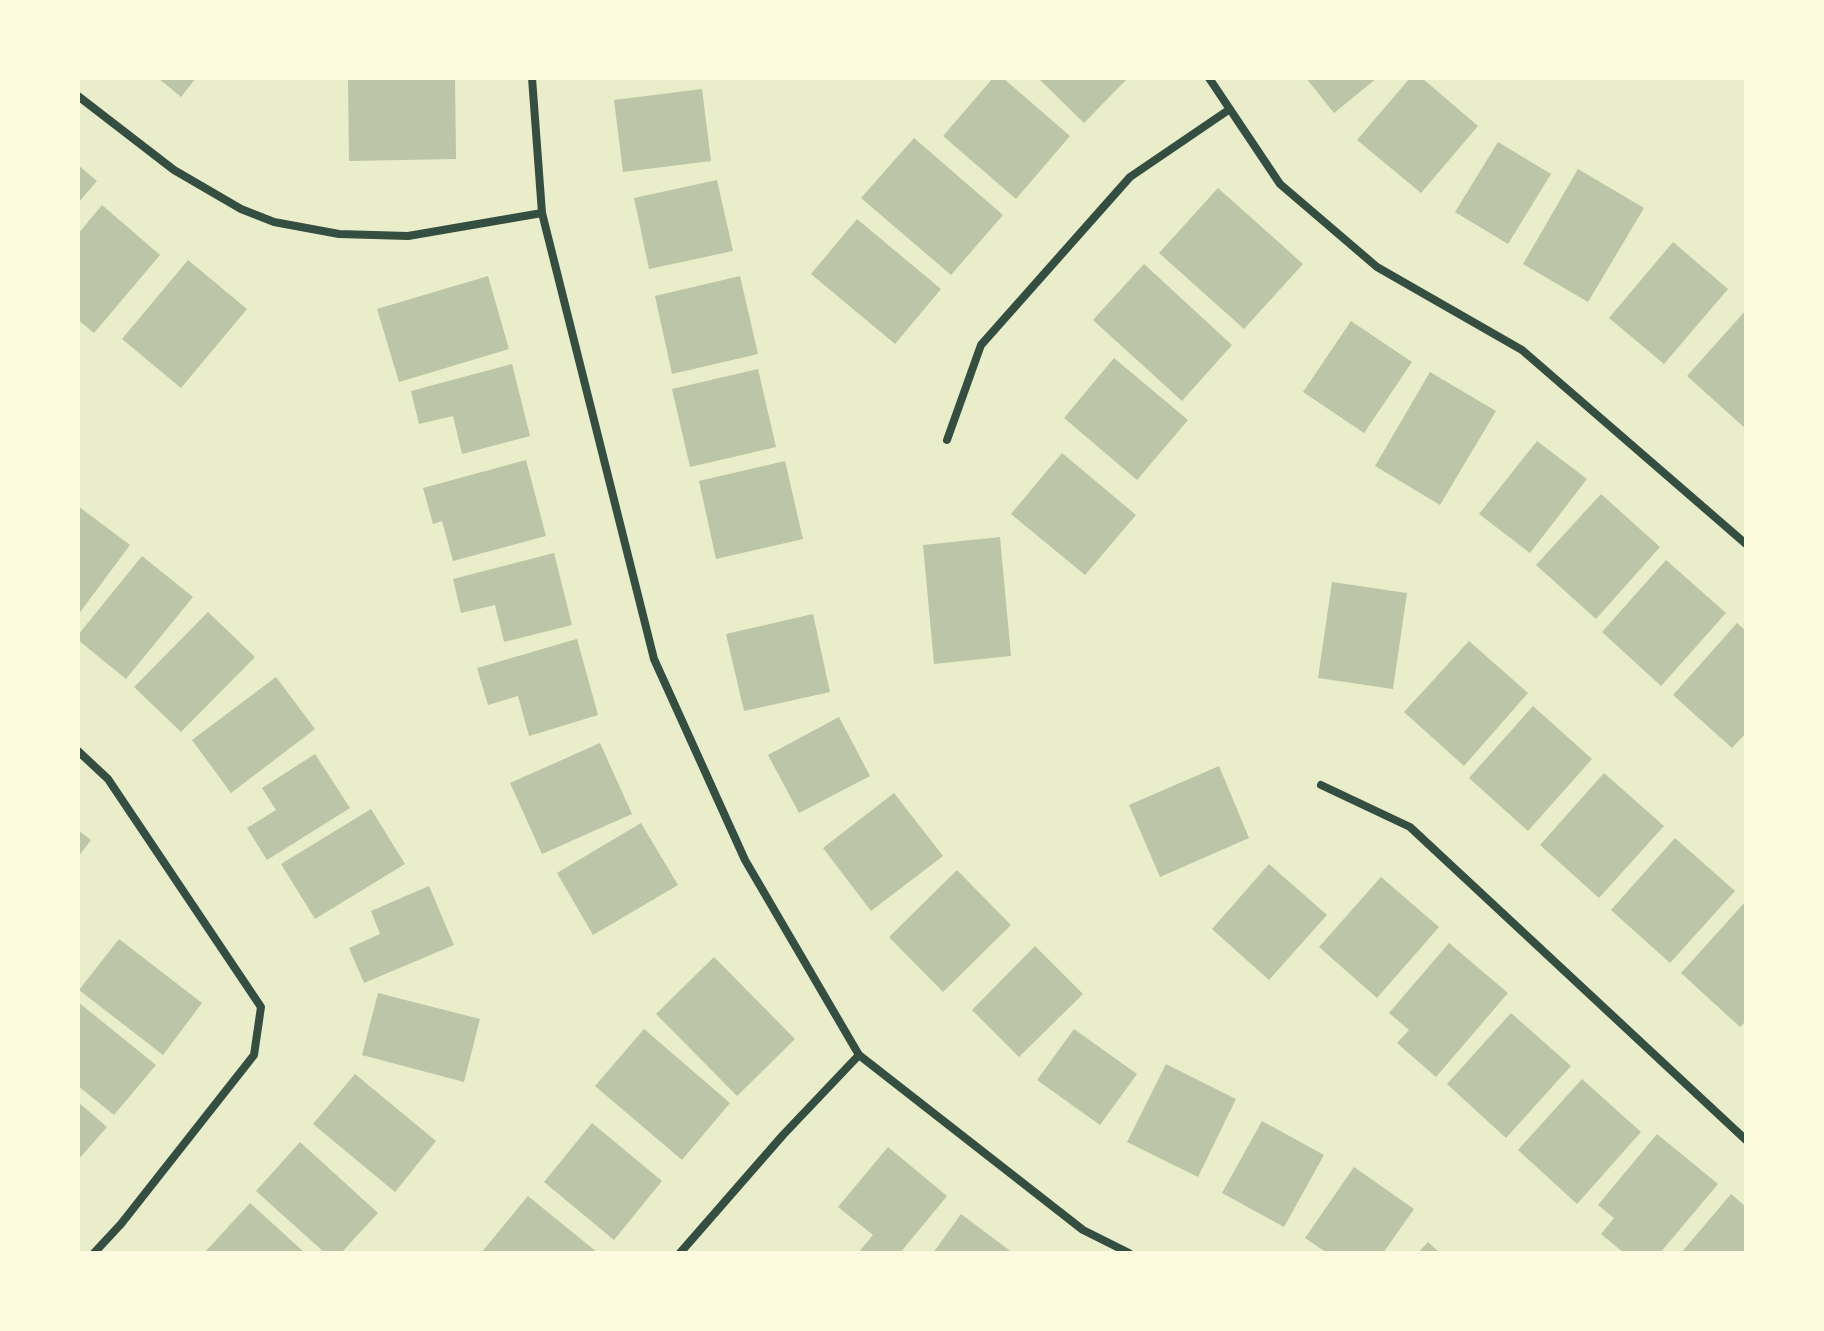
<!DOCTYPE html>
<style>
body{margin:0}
#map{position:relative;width:1824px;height:1331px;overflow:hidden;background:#e9edc9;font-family:Helvetica,sans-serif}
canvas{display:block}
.frame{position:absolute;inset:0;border:80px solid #fefae0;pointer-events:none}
</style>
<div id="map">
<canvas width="1824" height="1331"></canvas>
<div class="frame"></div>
</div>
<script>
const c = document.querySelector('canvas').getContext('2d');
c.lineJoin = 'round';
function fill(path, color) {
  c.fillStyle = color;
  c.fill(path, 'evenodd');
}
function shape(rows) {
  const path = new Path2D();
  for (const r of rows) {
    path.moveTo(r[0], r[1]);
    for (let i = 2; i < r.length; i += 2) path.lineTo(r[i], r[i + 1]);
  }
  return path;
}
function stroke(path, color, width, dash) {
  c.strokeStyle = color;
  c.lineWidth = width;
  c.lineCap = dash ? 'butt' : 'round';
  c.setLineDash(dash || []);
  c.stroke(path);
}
const building = shape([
 [158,78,196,78,181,97],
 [348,78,455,78,456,159,349,161],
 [993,78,1003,78,1070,136,1016,199,943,136],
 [1038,78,1128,78,1084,123],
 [1306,78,1377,78,1334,113],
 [1410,78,1422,78,1478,126,1421,193,1357,140],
 [702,89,711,161,623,172,614,100],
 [914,138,1003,215,951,275,861,198],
 [1498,142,1551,174,1508,244,1455,212],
 [78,165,97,181,78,203],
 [1578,169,1644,208,1588,302,1523,264],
 [717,180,733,251,649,269,634,198],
 [1218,188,1303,264,1244,329,1159,253],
 [102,205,160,255,94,333,78,320,78,234],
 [857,219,941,289,895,344,811,274],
 [1673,242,1728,289,1664,364,1609,318],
 [188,260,247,309,181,388,122,339],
 [1144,264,1232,345,1182,401,1093,320],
 [488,276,509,349,399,382,377,309],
 [740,276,758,354,672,374,655,296],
 [1746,310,1746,429,1687,376],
 [1351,321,1412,362,1364,433,1303,392],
 [1114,358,1188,420,1137,480,1064,418],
 [512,364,530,436,462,454,453,416,419,424,411,391],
 [758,369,776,447,690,467,672,389],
 [1430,372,1496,411,1440,505,1375,466],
 [1537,441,1587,479,1530,553,1479,514],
 [1062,453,1136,515,1085,575,1011,514],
 [526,460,546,536,453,561,442,521,433,524,423,488],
 [785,461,803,539,716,559,699,481],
 [1601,494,1660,547,1596,619,1536,565],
 [78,506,130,545,78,615],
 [1000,537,1011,656,934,664,923,545],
 [554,553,572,625,504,642,495,605,461,613,453,579],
 [142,556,193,597,126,679,78,640,78,635],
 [1666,560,1726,613,1661,686,1602,632],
 [1332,582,1407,593,1393,689,1318,678],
 [208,612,255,657,181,732,134,687],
 [813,614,830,692,744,711,726,634],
 [1737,623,1746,631,1746,733,1732,748,1673,695],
 [577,639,598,715,529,736,518,696,488,705,477,668],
 [1469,641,1528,693,1464,766,1404,712],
 [276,677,315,729,231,793,192,740],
 [1533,706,1592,759,1528,831,1469,778],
 [839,717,870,776,799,813,768,755],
 [600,743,632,814,542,854,510,783],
 [315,754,350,808,267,860,247,828,276,810,262,788],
 [1219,766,1249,838,1160,877,1129,805],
 [1604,773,1664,826,1599,898,1540,845],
 [894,793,943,856,871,911,823,848],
 [371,809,405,864,315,919,281,864],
 [641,823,678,885,593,935,557,873],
 [78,830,91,840,78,857],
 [1675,838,1735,891,1670,963,1611,910],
 [1269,864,1327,915,1269,980,1212,929],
 [957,870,1011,925,943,992,889,937],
 [1381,877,1439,927,1377,998,1319,947],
 [429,886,454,945,364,983,349,948,380,934,371,911],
 [1746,901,1746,1021,1740,1027,1681,973],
 [119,939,202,1003,163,1055,79,990],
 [1449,943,1508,993,1436,1077,1397,1043,1409,1030,1389,1013],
 [1035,946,1083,994,1019,1057,972,1010],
 [714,957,795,1039,737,1096,656,1014],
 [378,993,480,1019,464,1082,362,1055],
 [78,1002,156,1065,114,1115,78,1086],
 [1511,1013,1571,1066,1506,1138,1447,1084],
 [644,1029,730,1103,682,1160,595,1086],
 [1074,1029,1137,1074,1100,1125,1037,1080],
 [1166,1064,1236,1099,1198,1177,1127,1142],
 [355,1074,436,1141,395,1192,313,1124],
 [1582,1079,1641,1132,1577,1204,1518,1150],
 [78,1102,107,1127,78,1160],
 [1262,1121,1324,1155,1284,1227,1222,1193],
 [592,1123,662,1181,614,1240,544,1182],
 [1657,1134,1718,1184,1660,1253,1624,1253,1601,1234,1614,1218,1598,1205],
 [300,1142,378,1213,341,1253,325,1253,256,1191],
 [888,1147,947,1196,900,1253,858,1253,873,1235,838,1207],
 [1354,1167,1414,1209,1383,1253,1327,1253,1305,1238],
 [1731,1194,1746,1207,1746,1253,1681,1253],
 [528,1196,598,1253,481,1253],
 [250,1203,305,1253,208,1253,206,1251],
 [961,1214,1013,1253,933,1253],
 [1428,1242,1440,1253,1418,1253]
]);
const minor = shape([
 [532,78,542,213,654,659,745,860,859,1055,1083,1230,1129,1253],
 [1209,78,1280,184,1377,267,1522,350,1746,544],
 [78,96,174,170,241,209,274,222,339,234,408,236,542,213],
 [947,440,981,345,1130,177,1230,109],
 [78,751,108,779,261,1007,254,1055,121,1224,94,1253],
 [1321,785,1410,827,1746,1140],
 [680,1253,783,1135,859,1055]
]);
fill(building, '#bcc5a7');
stroke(minor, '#344e41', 8);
</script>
